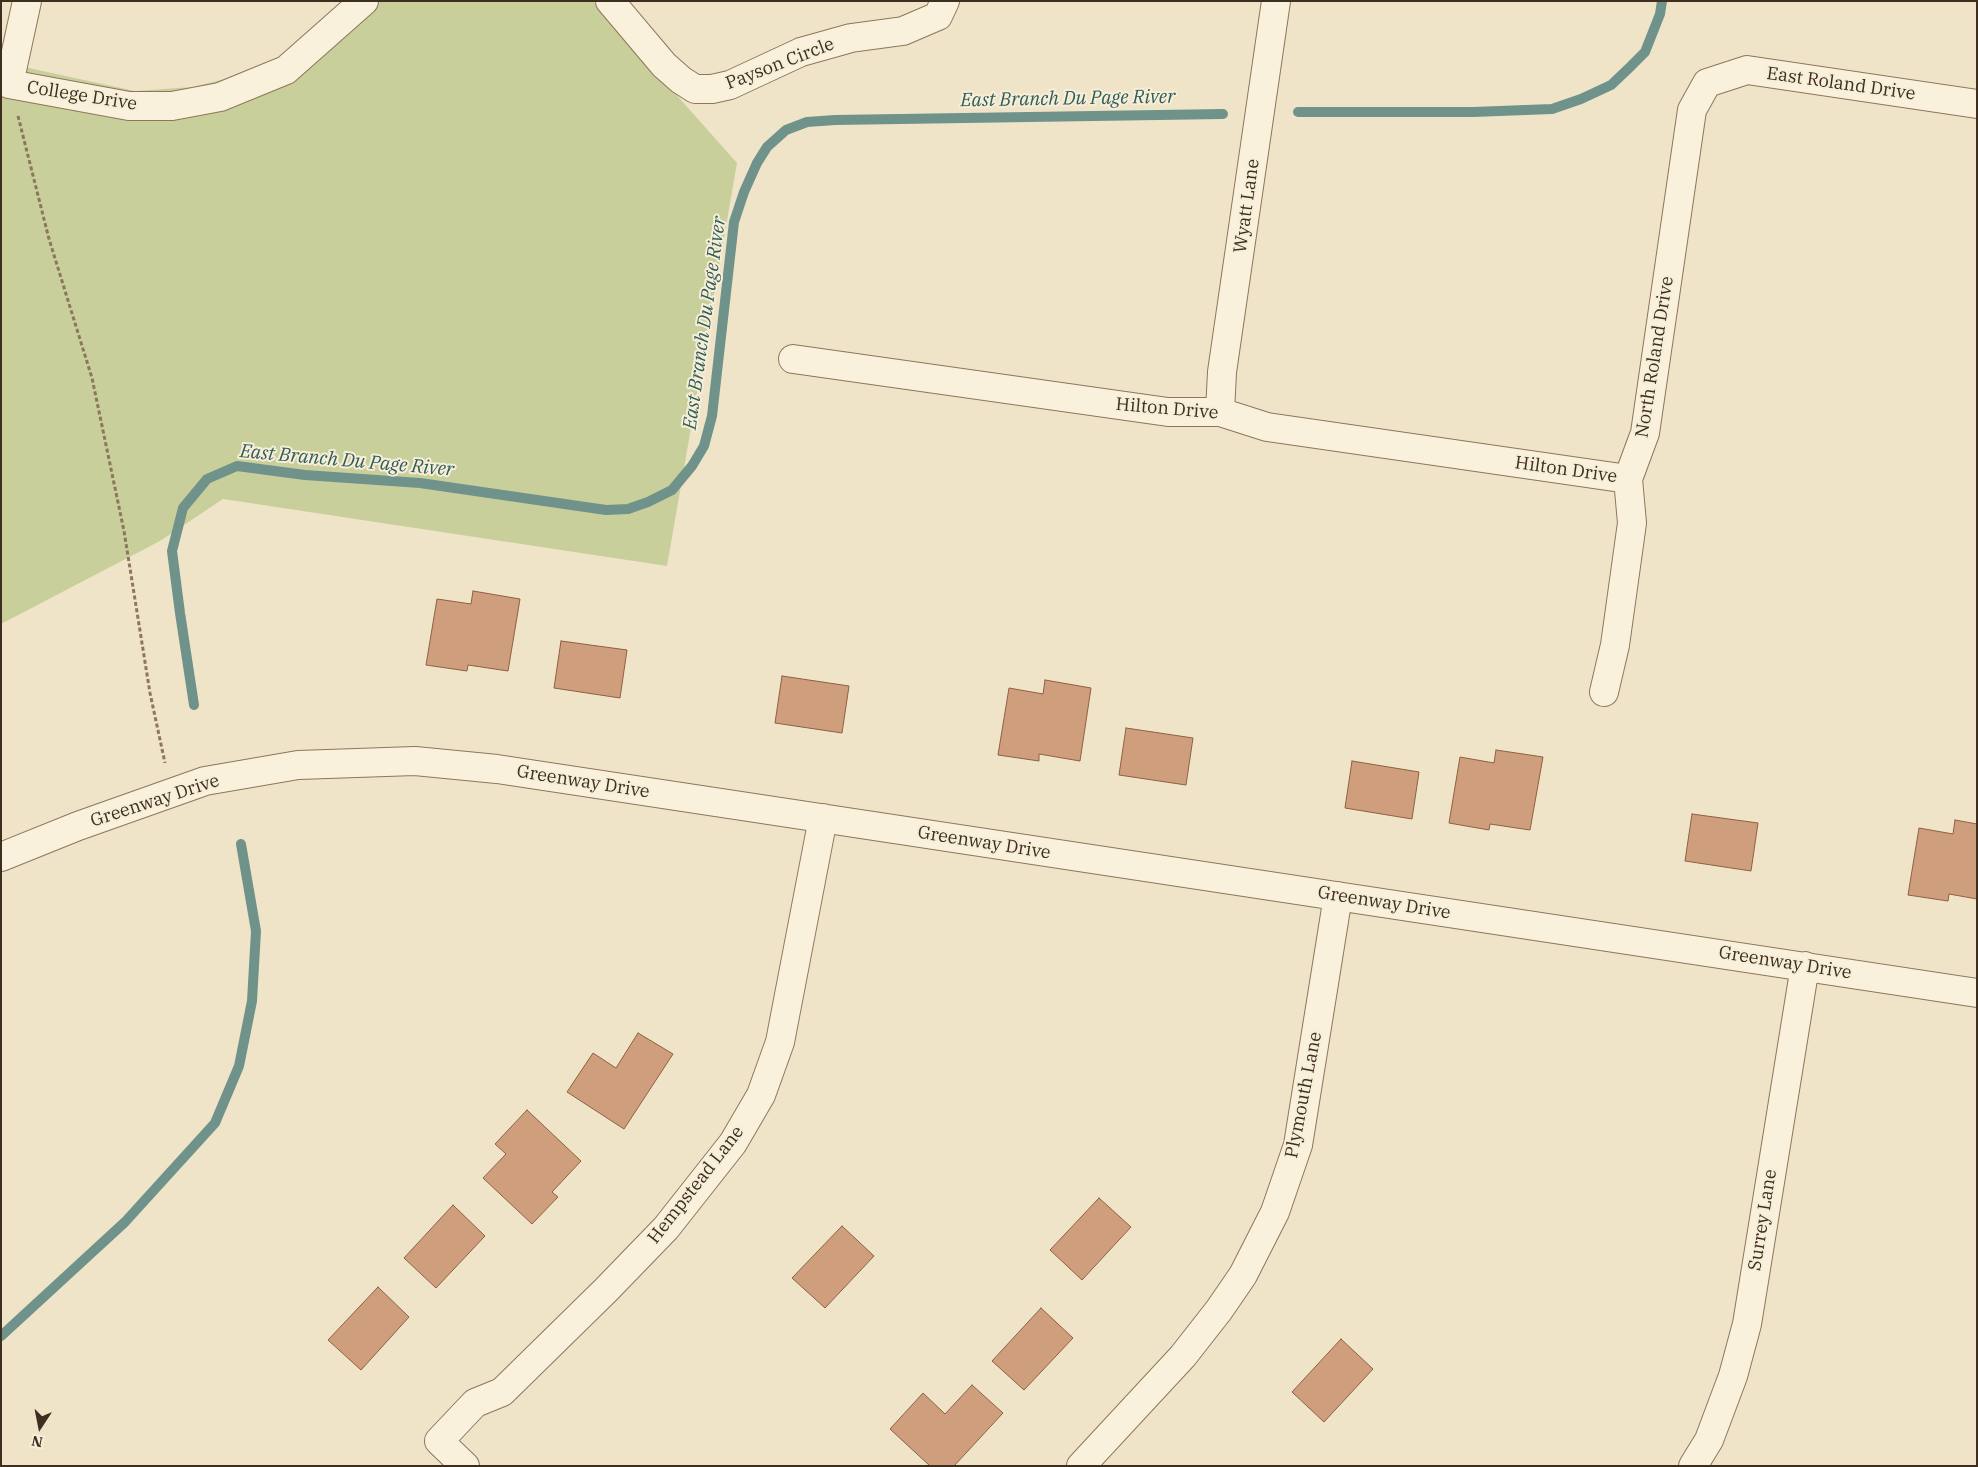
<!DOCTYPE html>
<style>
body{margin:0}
#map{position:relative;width:1978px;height:1467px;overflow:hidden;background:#f0e4c8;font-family:"IBM Plex Serif",serif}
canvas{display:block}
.frame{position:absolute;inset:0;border:2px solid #3d2e20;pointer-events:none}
.north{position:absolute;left:15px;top:1402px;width:50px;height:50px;-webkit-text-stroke:4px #f7eed8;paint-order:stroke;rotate:191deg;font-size:14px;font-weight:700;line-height:20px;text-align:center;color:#3d2e20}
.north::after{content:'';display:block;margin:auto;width:18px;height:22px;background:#3d2e20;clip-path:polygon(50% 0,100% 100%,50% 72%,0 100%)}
</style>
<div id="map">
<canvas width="1978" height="1467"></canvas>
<div class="frame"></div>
<div class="north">N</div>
</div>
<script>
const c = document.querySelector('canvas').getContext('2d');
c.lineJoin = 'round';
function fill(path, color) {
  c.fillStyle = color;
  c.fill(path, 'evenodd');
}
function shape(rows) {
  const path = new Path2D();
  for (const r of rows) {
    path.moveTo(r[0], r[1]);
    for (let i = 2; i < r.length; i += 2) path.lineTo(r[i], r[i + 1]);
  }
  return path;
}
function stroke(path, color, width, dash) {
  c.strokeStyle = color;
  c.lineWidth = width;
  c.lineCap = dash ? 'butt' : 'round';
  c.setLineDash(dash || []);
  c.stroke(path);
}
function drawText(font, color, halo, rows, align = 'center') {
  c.font = font + ' "IBM Plex Serif",serif';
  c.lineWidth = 4;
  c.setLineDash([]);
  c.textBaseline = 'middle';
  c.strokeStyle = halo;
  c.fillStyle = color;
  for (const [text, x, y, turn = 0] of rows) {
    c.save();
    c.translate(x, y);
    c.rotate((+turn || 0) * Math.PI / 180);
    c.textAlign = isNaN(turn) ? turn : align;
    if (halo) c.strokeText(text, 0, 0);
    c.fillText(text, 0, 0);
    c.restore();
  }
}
const green = shape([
 [349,1,593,1,737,163,667,566,223,499,160,541,1,624,1,62,135,91,193,87,280,65]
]);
const stream = shape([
 [1298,112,1473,112,1552,109,1581,99,1611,85,1631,66,1645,52,1660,14,1662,1],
 [194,705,180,613,172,551,183,508,207,479,237,466,305,475,420,483,606,510,628,509,648,502,672,490,692,466,704,446,712,416,734,222,744,192,757,163,767,147,786,130,807,122,835,120,1223,114],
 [1,1336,125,1222,215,1123,239,1066,252,1001,256,931,241,844]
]);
const building = shape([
 [473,591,520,599,508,671,468,665,467,671,426,665,437,599,471,604,473,591],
 [561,641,627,650,620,698,554,688,561,641],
 [782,676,849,686,842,733,775,723,782,676],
 [1045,680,1091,688,1080,761,1039,754,1039,761,998,755,1009,688,1043,694,1045,680],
 [1126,728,1193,738,1186,785,1119,775,1126,728],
 [1496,750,1543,757,1530,830,1490,824,1489,830,1449,823,1460,757,1494,763,1496,750],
 [1352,761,1419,772,1412,819,1345,808,1352,761],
 [1692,814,1758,823,1751,871,1685,861,1692,814],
 [1955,820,1977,824,1977,899,1949,894,1948,901,1908,895,1919,828,1953,834,1955,820],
 [638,1033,673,1054,624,1129,567,1092,593,1053,616,1068,638,1033],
 [527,1110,581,1161,552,1192,558,1197,532,1224,483,1178,506,1154,495,1144,527,1110],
 [1099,1198,1131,1227,1082,1280,1050,1250,1099,1198],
 [453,1205,485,1236,436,1288,404,1258,453,1205],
 [842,1226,874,1256,825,1308,792,1278,842,1226],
 [378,1287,409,1317,361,1370,328,1340,378,1287],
 [1041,1308,1073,1338,1024,1390,992,1361,1041,1308],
 [1341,1339,1373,1369,1324,1422,1292,1392,1341,1339],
 [972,1385,1003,1413,954,1466,930,1466,890,1429,923,1393,945,1414,972,1385]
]);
const path = shape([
 [18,116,49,239,92,378,124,531,150,693,165,763]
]);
const minor = shape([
 [27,1,9,84,129,106,172,106,220,97,286,70,364,1],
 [610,1,664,65,681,80,695,89,712,89,730,85,801,52,851,38,903,31,938,16,945,1],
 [793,359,1168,412,1220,412,1267,427,1628,479],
 [1220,412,1222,372,1276,1],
 [1604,692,1615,645,1632,523,1628,479,1645,433,1692,110,1707,83,1747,70,1977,104],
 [1,857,78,826,205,781,298,765,415,761,497,769,1977,993],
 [465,1466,439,1441,475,1403,502,1392,606,1290,666,1228,733,1143,761,1095,780,1042,823,818],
 [1081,1466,1183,1356,1219,1310,1243,1275,1275,1212,1298,1145,1338,896],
 [1693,1466,1709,1440,1733,1376,1747,1324,1805,966]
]);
const streetNames = [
 ["Payson Circle",780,64,-21],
 ["East Roland Drive",1841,84,8],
 ["College Drive",82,96,9],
 ["Wyatt Lane",1247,206,-82],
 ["North Roland Drive",1655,357,-81],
 ["Hilton Drive",1167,409,5],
 ["Hilton Drive",1566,470,8],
 ["Greenway Drive",583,782,9],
 ["Greenway Drive",155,801,-18],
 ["Greenway Drive",984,843,9],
 ["Greenway Drive",1384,903,9],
 ["Greenway Drive",1785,963,9],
 ["Plymouth Lane",1304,1095,-79],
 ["Hempstead Lane",696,1185,-52],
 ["Surrey Lane",1763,1220,-81]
];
const waterNames = [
 ["East Branch Du Page River",1068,99,-1],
 ["East Branch Du Page River",705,323,-82],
 ["East Branch Du Page River",347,461,5]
];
fill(green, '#c9cf9b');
stroke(stream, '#6f938a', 10);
fill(building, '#cf9f7d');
stroke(building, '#8d5f41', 1);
stroke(minor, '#8d765c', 30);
stroke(path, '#8d765c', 3, [4, 2.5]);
stroke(minor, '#faf1dc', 28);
drawText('18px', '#3d2e20', '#f7eed8', streetNames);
drawText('italic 19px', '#2f5d5a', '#f7eed8', waterNames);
</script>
